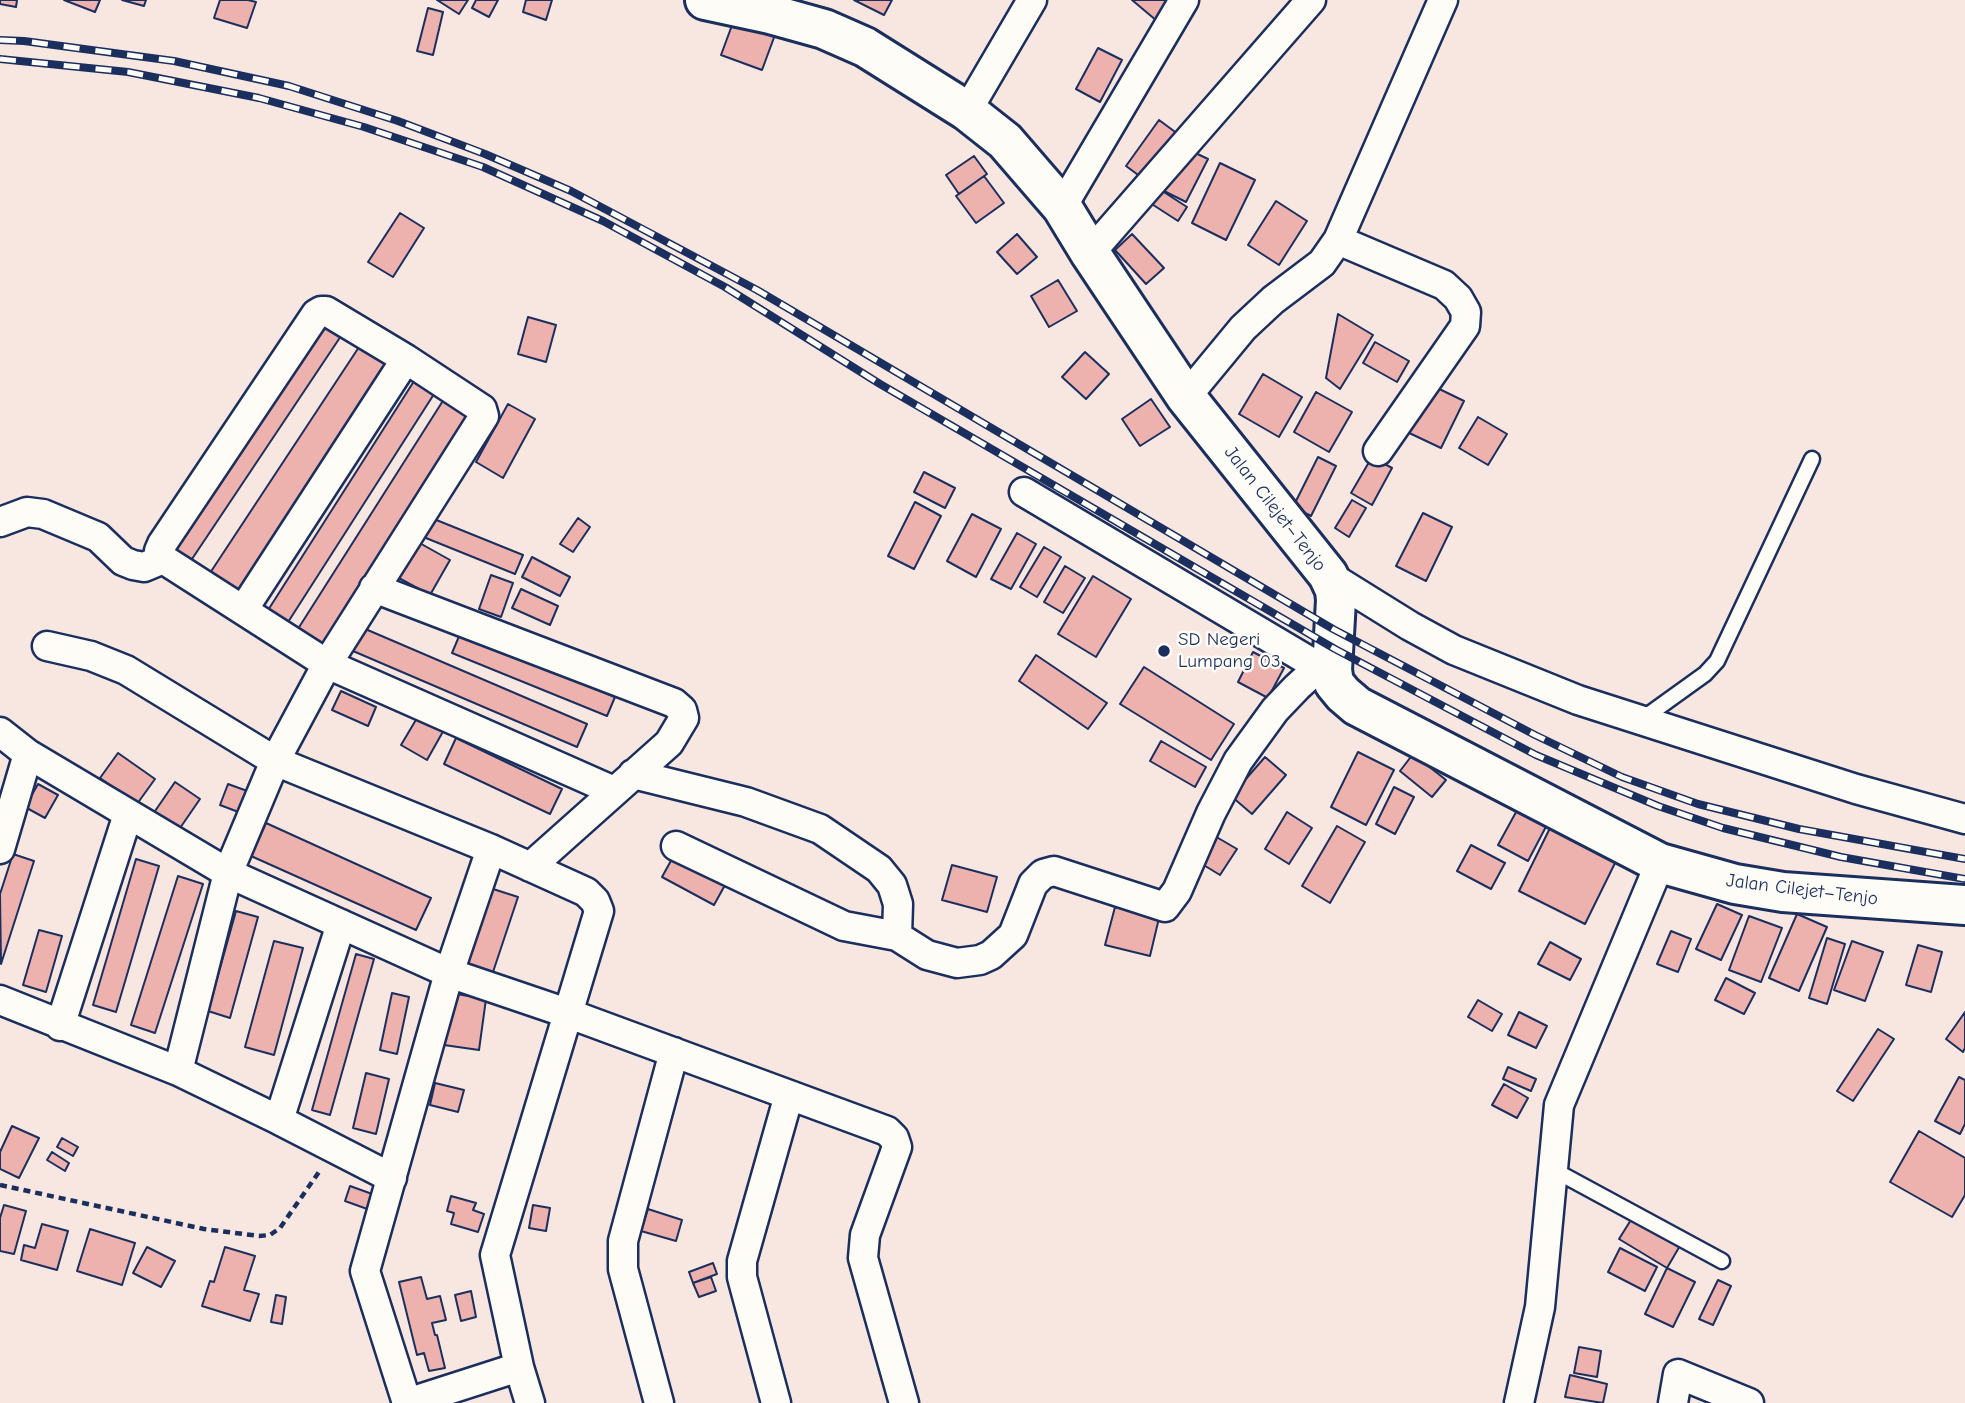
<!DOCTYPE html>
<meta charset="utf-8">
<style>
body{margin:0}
canvas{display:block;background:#f8e6e1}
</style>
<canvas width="1965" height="1403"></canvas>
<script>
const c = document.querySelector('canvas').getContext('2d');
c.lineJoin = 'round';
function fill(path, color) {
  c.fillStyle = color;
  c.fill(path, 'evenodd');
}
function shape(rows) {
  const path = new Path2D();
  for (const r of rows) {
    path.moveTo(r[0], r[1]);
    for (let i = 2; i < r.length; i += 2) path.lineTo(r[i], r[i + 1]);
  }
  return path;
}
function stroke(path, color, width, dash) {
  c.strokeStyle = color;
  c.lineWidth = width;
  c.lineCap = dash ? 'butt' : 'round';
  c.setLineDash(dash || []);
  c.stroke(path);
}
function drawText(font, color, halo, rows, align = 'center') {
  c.font = font + ' "Comic Neue",sans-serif';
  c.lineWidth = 5;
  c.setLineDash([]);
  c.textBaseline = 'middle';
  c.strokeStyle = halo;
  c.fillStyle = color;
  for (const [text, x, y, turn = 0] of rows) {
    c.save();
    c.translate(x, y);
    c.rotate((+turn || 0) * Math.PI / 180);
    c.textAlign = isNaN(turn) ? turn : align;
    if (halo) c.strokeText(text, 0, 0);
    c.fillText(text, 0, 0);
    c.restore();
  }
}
const building = shape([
 [0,0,17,0,16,7,0,4,0,0],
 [64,0,100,0,95,12,64,0],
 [122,0,146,0,144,6,122,0],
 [220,0,248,0,256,2,247,28,214,18,220,0],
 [437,0,468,0,459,14,437,0],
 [476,0,498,0,489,17,472,8,476,0],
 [526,0,552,0,546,20,523,12,526,0],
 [854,0,892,0,884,15,854,0],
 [1132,0,1174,0,1157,21,1132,0],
 [428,8,443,12,433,55,417,51,428,8],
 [738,9,779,24,762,70,721,55,738,9],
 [1098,48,1122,60,1100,102,1076,89,1098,48],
 [1159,120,1182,137,1149,183,1126,166,1159,120],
 [1185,148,1208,159,1186,202,1164,191,1185,148],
 [974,156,987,174,959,194,946,175,974,156],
 [1220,163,1255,180,1226,240,1192,223,1220,163],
 [984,176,1004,203,976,223,956,196,984,176],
 [1153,185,1187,207,1178,221,1144,199,1153,185],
 [1276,201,1307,221,1279,265,1248,245,1276,201],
 [400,213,424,228,393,277,368,262,400,213],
 [1017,234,1037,257,1017,274,997,252,1017,234],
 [1132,234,1164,268,1146,284,1115,250,1132,234],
 [1058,280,1077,311,1049,327,1031,296,1058,280],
 [1338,314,1373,335,1340,389,1326,378,1338,314],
 [528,317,556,325,546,362,518,354,528,317],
 [325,321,343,333,190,562,172,550,325,321],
 [1375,342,1409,361,1397,382,1363,363,1375,342],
 [361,344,388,362,237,592,210,573,361,344],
 [1085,352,1109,374,1086,399,1062,377,1085,352],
 [1263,374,1302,397,1279,437,1239,414,1263,374],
 [416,378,436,391,283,630,263,618,416,378],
 [1427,383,1464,401,1441,448,1405,431,1427,383],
 [1316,392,1352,412,1329,452,1294,432,1316,392],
 [446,396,471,412,321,649,296,632,446,396],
 [1151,399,1170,427,1140,446,1122,419,1151,399],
 [508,404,535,419,503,478,476,462,508,404],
 [1478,417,1507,434,1488,465,1459,448,1478,417],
 [1318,457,1336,466,1311,516,1293,507,1318,457],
 [1372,457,1392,468,1372,505,1351,493,1372,457],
 [924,472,955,488,945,508,914,492,924,472],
 [1352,500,1366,508,1349,537,1335,528,1352,500],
 [915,502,941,516,914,569,888,556,915,502],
 [1423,513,1452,527,1426,581,1396,566,1423,513],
 [972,514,1001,529,976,577,947,561,972,514],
 [429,517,523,555,515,574,421,536,429,517],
 [578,518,590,527,573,552,560,544,578,518],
 [1017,533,1036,544,1011,589,991,579,1017,533],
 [416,541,450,560,430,595,397,577,416,541],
 [1044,547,1061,557,1037,597,1020,587,1044,547],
 [532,557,570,577,560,596,522,577,532,557],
 [1065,566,1085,578,1063,613,1044,602,1065,566],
 [491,575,513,583,501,617,479,609,491,575],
 [1093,576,1131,599,1096,657,1058,634,1093,576],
 [521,589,558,606,550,625,512,608,521,589],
 [356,625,587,724,577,747,346,648,356,625],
 [460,634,615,697,607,716,452,653,460,634],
 [1253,652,1284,668,1268,698,1238,682,1253,652],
 [1036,655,1107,703,1088,729,1019,681,1036,655],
 [1144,667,1234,724,1211,760,1120,704,1144,667],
 [341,691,376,707,368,726,332,710,341,691],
 [420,713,445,728,427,760,401,745,420,713],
 [456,738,562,789,550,814,444,764,456,738],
 [1161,741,1206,767,1195,787,1150,761,1161,741],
 [1358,752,1394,770,1366,825,1331,807,1358,752],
 [118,753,155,779,137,804,100,778,118,753],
 [1413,754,1446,780,1432,797,1400,771,1413,754],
 [1265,757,1286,775,1252,814,1231,796,1265,757],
 [175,782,200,799,178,831,153,814,175,782],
 [38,784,58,795,45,818,25,807,38,784],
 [228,784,250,792,241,813,220,805,228,784],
 [1394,787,1414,797,1395,834,1376,824,1394,787],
 [1521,803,1550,819,1528,861,1498,845,1521,803],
 [1287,812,1312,828,1289,864,1265,849,1287,812],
 [266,823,431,898,416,930,251,856,266,823],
 [1337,826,1365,842,1330,903,1302,886,1337,826],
 [1551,826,1617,859,1585,924,1519,891,1551,826],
 [1213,835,1237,849,1220,875,1197,861,1213,835],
 [1471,845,1505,863,1491,889,1457,871,1471,845],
 [13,854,34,861,1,964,0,894,13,854],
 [673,857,725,885,714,905,662,877,673,857],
 [136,859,159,866,116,1012,93,1005,136,859],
 [952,865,997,877,987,912,942,900,952,865],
 [178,876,203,884,155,1033,131,1025,178,876],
 [490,888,518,897,489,984,461,975,490,888],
 [1717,904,1742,915,1721,960,1696,949,1717,904],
 [1115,907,1159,918,1150,956,1105,945,1115,907],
 [236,911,258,917,230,1018,208,1011,236,911],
 [1797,914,1827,927,1799,991,1769,978,1797,914],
 [1749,916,1782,928,1761,982,1729,970,1749,916],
 [39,930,62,936,46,992,23,985,39,930],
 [1671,931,1691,939,1678,972,1657,964,1671,931],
 [1827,938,1845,944,1827,1004,1809,998,1827,938],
 [274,941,303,948,274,1055,245,1047,274,941],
 [1852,941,1883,952,1865,1001,1834,990,1852,941],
 [1550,942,1581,959,1570,980,1538,964,1550,942],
 [1918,945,1942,952,1931,992,1906,985,1918,945],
 [356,954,374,959,330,1115,312,1110,356,954],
 [1726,978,1755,993,1744,1014,1715,1000,1726,978],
 [392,993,409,997,397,1054,380,1050,392,993],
 [451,993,486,999,479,1050,444,1045,451,993],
 [1478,1000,1502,1014,1492,1031,1468,1017,1478,1000],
 [1519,1012,1547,1026,1536,1048,1508,1035,1519,1012],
 [1965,1012,1965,1048,1963,1052,1946,1039,1965,1012],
 [1878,1029,1894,1039,1853,1101,1837,1091,1878,1029],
 [1508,1067,1536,1079,1531,1091,1503,1079,1508,1067],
 [366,1073,389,1079,376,1134,353,1128,366,1073],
 [1959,1077,1965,1080,1965,1124,1960,1134,1935,1121,1959,1077],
 [435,1083,464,1090,458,1112,430,1105,435,1083],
 [1504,1084,1528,1098,1517,1118,1492,1105,1504,1084],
 [12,1126,39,1138,19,1178,0,1169,0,1152,12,1126],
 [1919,1131,1965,1158,1965,1195,1952,1217,1890,1182,1919,1131],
 [62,1138,78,1147,73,1156,57,1147,62,1138],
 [52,1152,69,1163,65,1171,47,1160,52,1152],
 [350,1186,375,1195,370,1210,345,1201,350,1186],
 [451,1196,476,1203,473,1210,484,1214,478,1232,451,1224,454,1213,447,1211,451,1196],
 [4,1205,26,1211,14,1254,0,1251,0,1218,4,1205],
 [533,1205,550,1208,546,1231,529,1228,533,1205],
 [648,1209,682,1220,676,1241,641,1231,648,1209],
 [1634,1215,1681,1244,1667,1268,1619,1239,1634,1215],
 [42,1224,68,1231,57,1270,21,1260,24,1245,35,1248,42,1224],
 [90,1229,135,1243,122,1285,77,1271,90,1229],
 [147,1247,175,1261,161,1287,133,1273,147,1247],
 [225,1247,255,1256,244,1290,259,1294,250,1321,202,1306,210,1281,214,1282,225,1247],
 [1620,1248,1657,1267,1645,1291,1608,1272,1620,1248],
 [713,1263,717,1274,693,1283,689,1272,713,1263],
 [1667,1268,1695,1282,1673,1327,1645,1314,1667,1268],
 [421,1277,427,1299,440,1296,446,1320,432,1323,435,1335,437,1335,445,1368,429,1371,424,1353,417,1355,399,1282,421,1277],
 [711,1277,716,1291,699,1297,693,1283,711,1277],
 [1718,1280,1731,1286,1713,1325,1699,1319,1718,1280],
 [471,1291,476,1317,461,1321,455,1295,471,1291],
 [276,1295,286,1297,282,1324,271,1322,276,1295],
 [1579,1347,1601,1351,1597,1377,1574,1373,1579,1347],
 [1570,1375,1607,1384,1603,1403,1565,1397,1570,1375]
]);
const path = shape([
 [0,1185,204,1229,259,1236,270,1235,280,1228,321,1169]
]);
const lane = shape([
 [1641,720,1705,674,1717,661,1812,459],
 [1552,1169,1722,1261]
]);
const street = shape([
 [967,111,1032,0],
 [1062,207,1184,0],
 [1338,240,1444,285,1458,298,1466,312,1465,326,1378,451],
 [1090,253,1311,0],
 [1186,397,1243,328,1273,300,1322,263,1338,240,1443,0],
 [1024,492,1319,667,1329,678],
 [0,522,27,512,43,514,98,537,123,561,133,565,144,567,163,559],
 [1328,575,1410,626,1454,650,1578,700,1856,789,1965,819],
 [374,588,674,703,682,710,684,718,669,743,530,867],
 [243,610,406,359],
 [47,646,91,656,126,670,275,761,491,849,586,892,595,901,599,911,495,1255,519,1367,530,1403],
 [0,732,28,754,228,873,449,973,567,1013,887,1131,894,1138,897,1147,865,1235,863,1258,904,1403],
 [633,774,746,802,820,829,879,869,892,885,898,904,897,936],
 [676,846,844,926,897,936,927,955,957,963,980,960,991,955,1013,935,1033,884,1043,874,1054,871,1165,907,1177,891,1211,813,1238,761,1275,710,1297,687,1319,667],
 [0,849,28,754],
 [0,1000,178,1071,279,1120,392,1178],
 [60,1026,128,814],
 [178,1071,228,873,275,761,327,664,484,416,482,409,406,359,326,311,321,311,316,314,162,544,159,551,163,559,327,664,614,791],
 [279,1120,341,924],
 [407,1403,365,1271,449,973,491,849],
 [407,1403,519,1367],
 [659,1403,623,1269,623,1241,674,1052],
 [776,1403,742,1277,742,1261,789,1095],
 [1519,1403,1540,1307,1559,1105,1660,863],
 [1673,1403,1678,1374,1749,1403]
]);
const secondary = shape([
 [705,0,770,14,824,29,865,47,967,111,1005,141,1062,207,1090,253,1186,397,1328,575,1335,590,1336,600,1332,670,1334,683,1343,694,1357,706,1660,863,1735,884,1783,892,1965,905]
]);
const rail = shape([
 [0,40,24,41,174,61,289,86,398,121,485,154,571,191,757,290,1333,629,1535,735,1622,777,1698,804,1799,829,1965,859],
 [0,59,128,72,259,98,364,127,483,167,603,221,725,287,880,384,1335,649,1536,755,1658,806,1723,828,1841,857,1965,879]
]);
const markers = [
 [1164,651,7,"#1b2f5e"]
];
const streetNames = [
 ["Jalan Cilejet–Tenjo",1275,509,52],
 ["Jalan Cilejet–Tenjo",1802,890,7]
];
const poiNames = [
 ["SD Negeri",1178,640],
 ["Lumpang 03",1178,662]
];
fill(building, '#edb2ae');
stroke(building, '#1b2f5e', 2);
stroke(lane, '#1b2f5e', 19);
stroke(street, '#1b2f5e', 33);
stroke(secondary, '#1b2f5e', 44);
stroke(path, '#1b2f5e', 4.5, [7, 5]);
stroke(lane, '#fdfcf7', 14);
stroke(street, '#fdfcf7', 28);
stroke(secondary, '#fdfcf7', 38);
stroke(rail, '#1b2f5e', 8);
stroke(rail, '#fdfcf7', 5, [16]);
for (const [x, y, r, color] of markers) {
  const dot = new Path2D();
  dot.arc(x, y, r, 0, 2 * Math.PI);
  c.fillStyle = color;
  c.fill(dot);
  stroke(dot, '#fdfcf7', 2.5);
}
drawText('19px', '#1b2f5e', '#fdfcf7', streetNames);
drawText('19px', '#1b2f5e', '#fdfcf7', poiNames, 'left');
</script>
